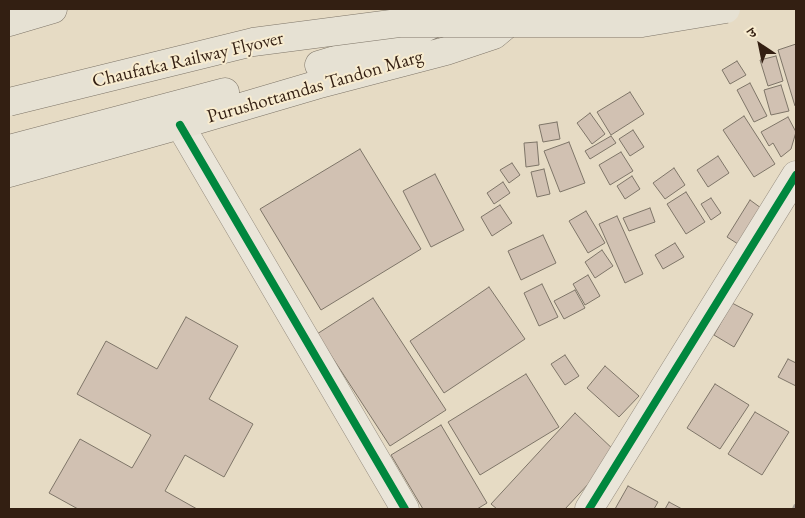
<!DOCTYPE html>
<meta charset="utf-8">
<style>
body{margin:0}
#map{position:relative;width:805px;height:518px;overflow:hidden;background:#e6dbc4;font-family:"EB Garamond","Noto Serif Devanagari",serif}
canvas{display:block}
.frame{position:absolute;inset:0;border:10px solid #331f12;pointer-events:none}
.north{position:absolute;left:735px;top:20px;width:50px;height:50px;-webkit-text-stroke:4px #f8ecd0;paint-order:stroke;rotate:326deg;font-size:14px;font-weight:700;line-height:20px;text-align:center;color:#331f12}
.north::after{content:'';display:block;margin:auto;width:18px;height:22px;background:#331f12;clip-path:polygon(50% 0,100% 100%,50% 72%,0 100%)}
</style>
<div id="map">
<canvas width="805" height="518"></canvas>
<div class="frame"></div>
<div class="north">उ</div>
</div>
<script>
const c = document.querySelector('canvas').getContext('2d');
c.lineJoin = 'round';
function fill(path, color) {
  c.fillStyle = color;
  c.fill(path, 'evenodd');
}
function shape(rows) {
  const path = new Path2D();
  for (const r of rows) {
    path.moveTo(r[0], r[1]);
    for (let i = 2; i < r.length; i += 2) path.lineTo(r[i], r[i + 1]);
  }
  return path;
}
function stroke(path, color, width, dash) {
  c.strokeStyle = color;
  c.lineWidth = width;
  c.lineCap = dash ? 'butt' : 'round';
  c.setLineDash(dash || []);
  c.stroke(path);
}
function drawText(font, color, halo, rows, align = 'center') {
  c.font = font + ' "EB Garamond",serif';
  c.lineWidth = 4;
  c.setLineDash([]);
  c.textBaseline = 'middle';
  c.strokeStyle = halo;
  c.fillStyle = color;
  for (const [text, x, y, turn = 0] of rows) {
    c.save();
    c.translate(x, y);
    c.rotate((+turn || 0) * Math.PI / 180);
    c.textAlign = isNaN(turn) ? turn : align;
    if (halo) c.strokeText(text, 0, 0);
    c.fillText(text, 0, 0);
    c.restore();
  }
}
const building = shape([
 [796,44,796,105,795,106,778,50,796,44],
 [776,56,783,81,768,86,760,60,776,56],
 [737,61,746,75,730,84,722,70,737,61],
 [750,83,767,116,754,122,737,90,750,83],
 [781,85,789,111,771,115,764,90,781,85],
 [630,92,644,114,611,135,597,112,630,92],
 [590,113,605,134,592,144,577,123,590,113],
 [744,116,775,164,754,177,723,130,744,116],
 [788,117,796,132,791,149,781,157,773,143,769,146,761,132,788,117],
 [557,122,560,139,543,142,539,125,557,122],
 [633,130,644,147,630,156,619,139,633,130],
 [611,136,616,143,590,159,585,151,611,136],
 [537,142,539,165,526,167,524,143,537,142],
 [569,142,585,183,560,192,544,151,569,142],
 [360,149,421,249,321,310,260,209,360,149],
 [621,152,633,171,610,185,599,165,621,152],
 [718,156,729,173,708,187,697,170,718,156],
 [512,163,520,175,509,183,500,170,512,163],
 [674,168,685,185,665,199,653,183,674,168],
 [544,169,550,194,537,197,531,172,544,169],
 [435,174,464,230,431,247,403,191,435,174],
 [632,176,640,189,625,199,617,186,632,176],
 [503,182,510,193,494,204,487,193,503,182],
 [686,192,705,222,686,234,667,204,686,192],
 [711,198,721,213,711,220,701,204,711,198],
 [750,200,761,208,738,244,727,237,750,200],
 [500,205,512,223,492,236,481,217,500,205],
 [650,208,655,222,629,231,623,218,650,208],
 [586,211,605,243,588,253,569,221,586,211],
 [617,216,643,274,625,283,599,224,617,216],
 [543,235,556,263,521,280,508,251,543,235],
 [675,243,684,257,663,269,655,255,675,243],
 [602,250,613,266,595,278,585,262,602,250],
 [588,275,600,296,585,305,573,284,588,275],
 [542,284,558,317,539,326,524,293,542,284],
 [489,287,525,339,444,393,410,341,489,287],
 [575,290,585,308,564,319,554,301,575,290],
 [373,298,446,410,390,446,317,334,373,298],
 [732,303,753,314,734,347,714,335,732,303],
 [186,317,238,346,209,399,253,424,224,477,185,455,165,491,197,509,78,509,49,493,80,439,132,468,151,435,77,394,106,341,157,369,186,317],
 [565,355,579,376,565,385,551,364,565,355],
 [788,359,796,363,796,386,778,377,788,359],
 [605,366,639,396,619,417,587,388,605,366],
 [526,374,559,427,480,475,448,422,526,374],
 [715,384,749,405,720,449,687,428,715,384],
 [755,412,789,432,762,475,728,454,755,412],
 [575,413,617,453,565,509,497,509,491,504,575,413],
 [441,425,487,503,477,509,423,509,391,455,441,425],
 [628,486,658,502,654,509,615,509,628,486],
 [669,502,682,509,665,509,669,502]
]);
const minor = shape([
 [180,125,405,509],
 [589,509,796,175]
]);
const primary = shape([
 [9,22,53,9],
 [319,65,392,43,465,9],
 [9,149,225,92],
 [9,173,180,125,316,85,446,51,494,35,525,9]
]);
const rail = shape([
 [794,509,796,505]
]);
const primaryBridge = shape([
 [9,102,253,42,399,23,642,23,726,9]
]);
const cycleway = shape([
 [180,125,405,509],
 [589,509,796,175]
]);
const streetNames = [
 ["Chaufatka Railway Flyover",188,60,-13],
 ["Purushottamdas Tandon Marg",315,87,-16]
];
fill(building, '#d1c1b2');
stroke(building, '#7e7568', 1);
stroke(minor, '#978e80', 29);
stroke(primary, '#7e7568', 29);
stroke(minor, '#eae5d9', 28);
stroke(primary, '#e6e1d3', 28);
stroke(rail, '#a8a298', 4, [9, 9]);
stroke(primaryBridge, '#7e7568', 29, []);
stroke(primaryBridge, '#e6e1d3', 28);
stroke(cycleway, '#00873e', 8);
drawText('19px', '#331f12', '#f8ecd0', streetNames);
</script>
